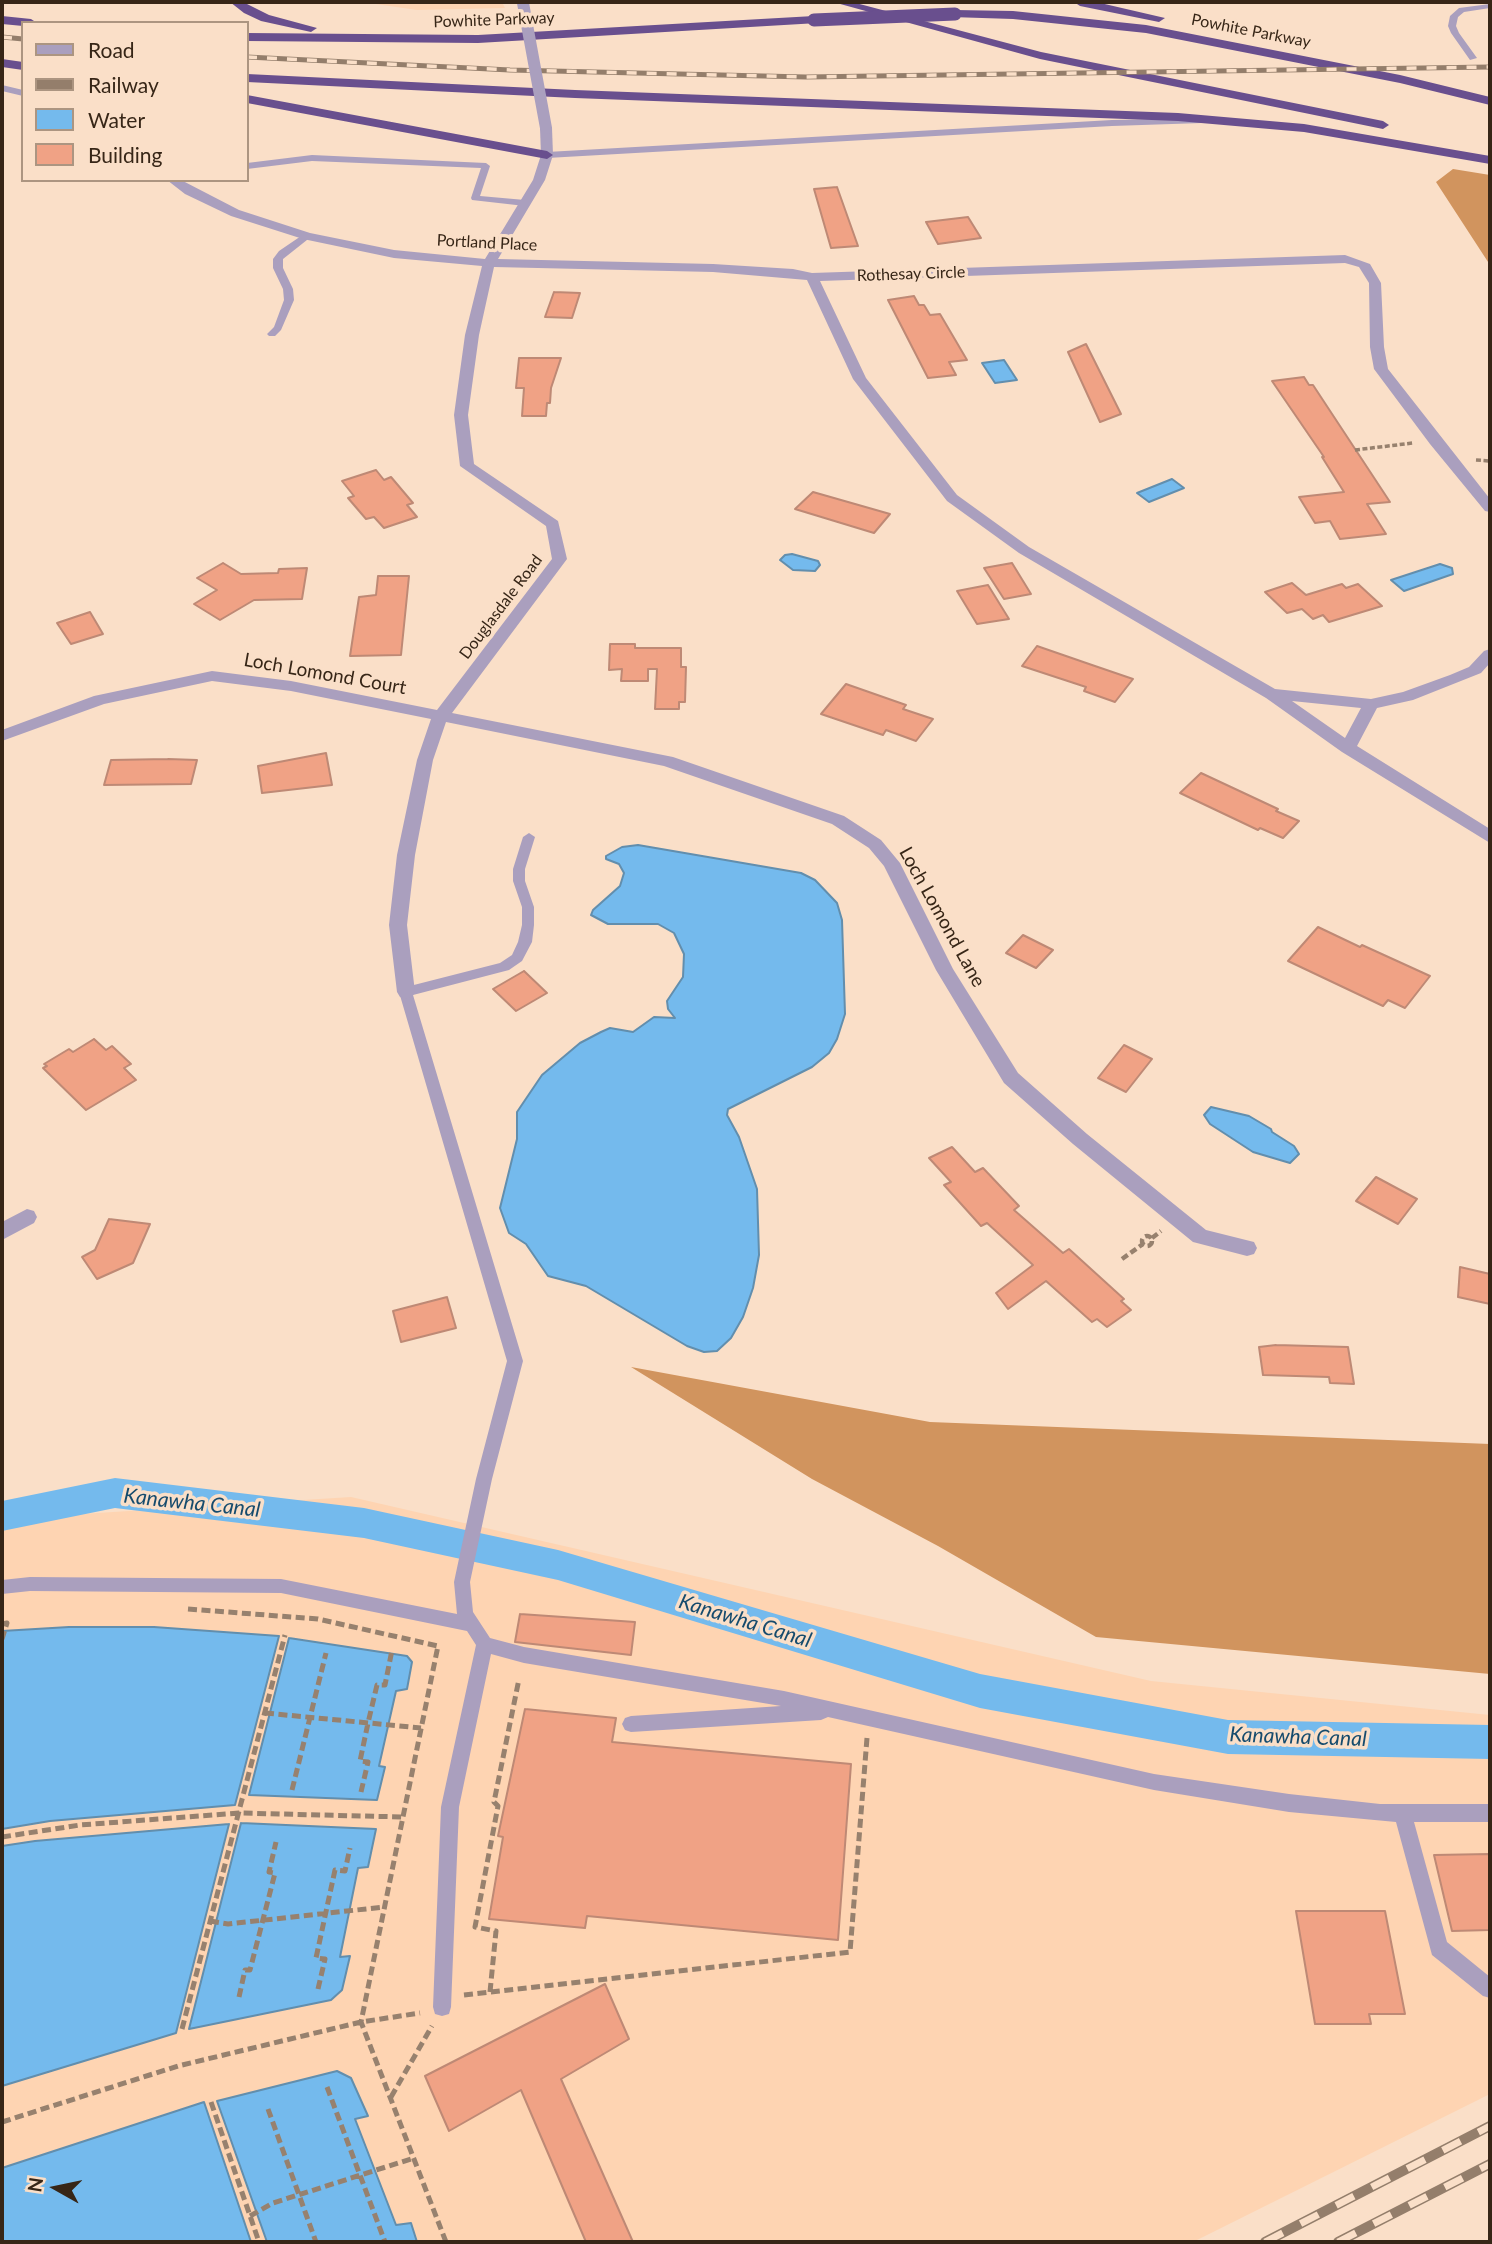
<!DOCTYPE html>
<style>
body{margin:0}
#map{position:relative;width:1492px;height:2244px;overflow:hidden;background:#fadfc8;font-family:Lato,sans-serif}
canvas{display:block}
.frame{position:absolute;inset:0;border:4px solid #372617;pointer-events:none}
.legend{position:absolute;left:21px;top:21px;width:228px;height:161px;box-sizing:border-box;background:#fadfc8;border:2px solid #ac9581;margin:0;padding:9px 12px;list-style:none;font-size:21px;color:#372617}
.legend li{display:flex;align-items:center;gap:14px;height:35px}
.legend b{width:35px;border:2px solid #ac9581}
.north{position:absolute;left:21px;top:2153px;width:70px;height:70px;-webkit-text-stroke:5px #fadfc8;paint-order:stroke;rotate:279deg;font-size:19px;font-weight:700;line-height:28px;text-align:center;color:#372617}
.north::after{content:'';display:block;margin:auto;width:24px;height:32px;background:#372617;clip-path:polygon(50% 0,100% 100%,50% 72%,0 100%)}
</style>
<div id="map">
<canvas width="1492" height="2244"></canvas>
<div class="frame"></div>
<ul class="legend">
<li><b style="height:9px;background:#aa9fbe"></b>Road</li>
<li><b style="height:9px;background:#947e6b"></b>Railway</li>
<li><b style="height:19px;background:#74baed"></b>Water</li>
<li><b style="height:19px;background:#f0a285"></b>Building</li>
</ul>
<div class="north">N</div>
</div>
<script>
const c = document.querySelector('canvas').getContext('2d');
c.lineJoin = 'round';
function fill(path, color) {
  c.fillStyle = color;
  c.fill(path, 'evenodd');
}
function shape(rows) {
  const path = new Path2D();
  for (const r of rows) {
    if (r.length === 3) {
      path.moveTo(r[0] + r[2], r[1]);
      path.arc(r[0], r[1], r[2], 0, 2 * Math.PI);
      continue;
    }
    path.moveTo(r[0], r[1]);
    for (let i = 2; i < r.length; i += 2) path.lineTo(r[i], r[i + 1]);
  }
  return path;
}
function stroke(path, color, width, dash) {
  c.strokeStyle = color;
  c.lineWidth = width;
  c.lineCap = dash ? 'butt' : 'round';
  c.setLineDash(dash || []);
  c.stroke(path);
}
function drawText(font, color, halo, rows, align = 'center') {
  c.font = font + ' Lato,sans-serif';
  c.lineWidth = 7;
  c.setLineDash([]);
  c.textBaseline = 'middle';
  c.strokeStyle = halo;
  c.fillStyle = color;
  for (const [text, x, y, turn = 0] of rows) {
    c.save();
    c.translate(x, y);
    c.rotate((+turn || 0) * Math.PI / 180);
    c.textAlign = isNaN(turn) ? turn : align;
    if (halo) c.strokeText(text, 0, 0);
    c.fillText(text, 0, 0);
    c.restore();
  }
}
const built = shape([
 [362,2,502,2,505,8,417,10],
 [351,1497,1151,1681,1490,1715,1490,2094,1193,2242,2,2242,2,1519]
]);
const forest = shape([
 [1453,169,1490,175,1490,265,1436,182],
 [631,1367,930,1422,1490,1444,1490,1674,1096,1637,938,1546,812,1479]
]);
const water = shape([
 [1004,360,1017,380,995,383,982,363,1004,360],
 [1172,479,1184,488,1149,502,1137,493,1172,479],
 [792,554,818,561,820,565,815,571,793,570,780,560,785,555,792,554],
 [1440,564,1452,568,1453,574,1404,591,1391,580,1440,564],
 [638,845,801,873,815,880,837,903,842,920,845,1014,837,1039,829,1053,812,1067,728,1109,727,1115,739,1137,757,1189,759,1255,753,1288,743,1317,731,1338,717,1351,704,1352,687,1346,586,1286,548,1276,526,1244,509,1233,500,1208,517,1139,517,1112,542,1075,580,1043,601,1032,610,1028,633,1032,654,1017,675,1018,668,1009,667,1001,683,977,684,954,674,933,658,924,608,924,591,915,593,910,620,886,624,873,619,864,606,859,606,856,622,847,638,845],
 [1211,1107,1249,1116,1271,1129,1272,1132,1294,1146,1299,1154,1290,1163,1253,1152,1210,1124,1204,1115,1211,1107],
 [69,1627,154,1627,279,1636,235,1805,50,1821,2,1829,2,1631,69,1627],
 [289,1638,407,1656,412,1662,407,1689,396,1691,379,1766,385,1767,377,1800,249,1795,289,1638],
 [241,1823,376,1829,368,1867,358,1868,340,1957,350,1956,342,1990,331,2000,189,2029,241,1823],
 [229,1824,176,2033,2,2086,2,1846,35,1841,229,1824],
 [337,2071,351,2078,368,2116,355,2119,396,2225,411,2223,417,2242,267,2242,217,2101,337,2071],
 [204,2102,251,2242,2,2242,2,2168,204,2102]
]);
const canal = shape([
 [115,1478,364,1508,558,1550,980,1674,1228,1720,1490,1725,1490,1759,1228,1754,980,1708,558,1580,364,1538,115,1508,2,1531,2,1501,115,1478]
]);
const building = shape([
 [837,187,858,246,831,248,814,189,837,187],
 [968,217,981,238,938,244,926,222,968,217],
 [554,292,580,293,572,318,545,317,554,292],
 [914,296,919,305,924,305,930,315,940,314,967,360,949,362,956,375,928,378,888,300,914,296],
 [1086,344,1121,414,1100,422,1068,352,1086,344],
 [519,358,561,358,551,388,550,403,547,403,546,416,522,416,524,388,516,388,519,358],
 [1304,377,1309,385,1313,385,1390,502,1367,504,1386,534,1340,539,1330,521,1315,523,1299,497,1344,492,1322,457,1324,457,1272,381,1304,377],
 [376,470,384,480,391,477,413,503,407,505,417,517,384,528,374,517,366,519,348,498,354,496,342,481,376,470],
 [813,492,890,514,874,533,795,509,813,492],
 [223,563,241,574,278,573,279,569,307,568,302,599,254,600,220,620,194,604,217,590,197,578,223,563],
 [1012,563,1031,594,1004,599,984,568,1012,563],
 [378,576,409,576,401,655,350,656,359,597,376,595,378,576],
 [1292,583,1306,595,1342,584,1346,588,1358,584,1382,606,1329,622,1323,615,1313,619,1302,609,1287,613,1265,592,1292,583],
 [988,585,1009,619,977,624,957,591,988,585],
 [90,612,103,634,71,644,57,623,90,612],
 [610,644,635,644,635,648,681,648,681,667,686,667,685,702,679,702,679,709,655,709,657,669,648,669,648,681,621,681,622,669,609,670,610,644],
 [1037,646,1092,665,1133,679,1115,702,1084,691,1086,687,1022,666,1037,646],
 [846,684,906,705,903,709,933,719,916,741,886,730,883,735,821,714,846,684],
 [326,753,332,785,262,793,258,766,326,753],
 [168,759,197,760,191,784,104,785,111,760,168,759],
 [1201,773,1278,809,1276,811,1299,821,1283,838,1260,828,1258,830,1180,793,1201,773],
 [1318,927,1360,947,1362,945,1430,976,1405,1008,1388,1000,1383,1006,1288,961,1318,927],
 [1023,935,1053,950,1036,968,1006,953,1023,935],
 [524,971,547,993,516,1011,493,989,524,971],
 [94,1039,106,1050,112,1046,131,1064,124,1068,136,1080,86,1110,43,1068,47,1066,44,1064,69,1049,73,1052,94,1039],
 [1124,1045,1152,1059,1126,1092,1098,1078,1124,1045],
 [952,1147,975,1172,983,1168,1019,1206,1014,1210,1063,1253,1069,1249,1124,1299,1121,1301,1131,1310,1107,1327,1097,1319,1092,1322,1046,1281,1008,1309,996,1293,1033,1265,987,1223,981,1226,944,1185,951,1182,929,1158,952,1147],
 [1376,1177,1417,1199,1398,1224,1356,1201,1376,1177],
 [109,1219,150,1224,133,1263,97,1279,82,1257,95,1250,109,1219],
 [1460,1267,1490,1274,1490,1304,1458,1297,1460,1267],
 [447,1297,456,1328,401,1342,393,1311,447,1297],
 [1276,1345,1348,1347,1354,1384,1330,1383,1329,1377,1263,1375,1259,1347,1276,1345],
 [520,1614,635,1622,631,1655,515,1642,520,1614],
 [525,1709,616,1718,612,1742,851,1764,838,1940,587,1916,585,1928,489,1919,503,1837,498,1836,525,1709],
 [1490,1854,1490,1930,1452,1931,1434,1855,1490,1854],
 [1296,1911,1385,1911,1405,2014,1369,2014,1371,2024,1315,2024,1296,1911],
 [605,1984,629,2039,561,2079,633,2242,586,2242,521,2090,449,2131,425,2076,605,1984]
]);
const pathFar2 = shape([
 [1355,450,1413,443],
 [1476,460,1490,461]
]);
const pathFar1 = shape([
 [1147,1241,5],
 [1152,1238,1161,1231],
 [1122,1259,1143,1244]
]);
const path = shape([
 [188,1609,318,1619,438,1646,361,2022,446,2242],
 [2,1624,7,1623,2,1639],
 [265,1713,421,1728],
 [292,1790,326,1653],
 [361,1792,368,1762,360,1761,368,1723,377,1685,385,1685,392,1650],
 [2,1837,80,1825,239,1813,403,1817],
 [210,1921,228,1924,384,1907],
 [318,1989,325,1959,316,1958,335,1870,345,1871,350,1848],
 [490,1992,496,1931,475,1927,498,1806,494,1802,519,1679],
 [464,1995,850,1952,867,1738],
 [239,1997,245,1970,250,1970,275,1873,269,1872,276,1842],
 [182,2029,285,1635],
 [327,2087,385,2242],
 [391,2097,432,2026],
 [211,2102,259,2242],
 [268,2109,316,2242],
 [2,2122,178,2066,361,2022,420,2013],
 [250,2216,273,2203,414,2158]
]);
const service = shape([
 [1490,4,1490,8,1464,12,1458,17,1456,26,1459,33,1477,58,1470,60,1451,33,1448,26,1450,16,1459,8,1490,4],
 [1199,118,1203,121,1202,123,1112,126,547,158,543,155,547,152,1112,120,1199,118],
 [312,155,486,163,490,166,480,196,525,200,529,203,525,206,472,200,471,198,481,168,312,161,247,169,247,163,312,155],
 [304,234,312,236,283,259,283,268,293,289,294,300,281,330,275,336,269,336,267,334,274,327,284,300,283,289,273,268,273,259,279,251,304,234],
 [529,833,535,837,525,869,525,881,534,907,534,925,532,942,522,961,509,970,413,995,523,1361,492,1479,470,1582,473,1612,490,1638,524,1647,784,1691,1154,1774,1289,1794,1380,1804,1490,1804,1490,1822,1414,1822,1447,1942,1490,1977,1490,1998,1483,1996,1432,1955,1396,1822,1289,1812,1154,1790,828,1717,821,1720,631,1732,625,1730,622,1724,625,1718,631,1716,781,1706,524,1663,491,1654,459,1807,451,2007,449,2014,442,2016,435,2014,433,2007,441,1807,476,1645,467,1631,281,1593,30,1591,2,1594,2,1580,30,1577,281,1579,457,1614,454,1582,476,1479,507,1361,399,992,406,987,500,963,512,955,518,942,522,925,522,907,513,881,513,869,523,837,529,833]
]);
const minor = shape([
 [2,85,23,90,23,96,2,91,2,85],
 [547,151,553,155,545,180,498,259,713,264,793,269,812,273,1345,255,1370,264,1381,283,1384,347,1388,369,1490,499,1490,512,1485,511,1430,444,1374,369,1370,347,1369,283,1359,267,1345,263,820,281,866,378,957,495,1029,547,1275,689,1371,699,1403,692,1450,675,1469,667,1484,651,1490,649,1490,663,1481,673,1413,700,1377,708,1357,746,1490,829,1490,843,1342,752,1266,698,1019,553,947,501,853,379,807,280,713,272,494,267,479,335,468,415,474,464,558,521,567,559,452,713,673,757,844,816,881,840,900,863,953,969,1018,1073,1087,1134,1206,1230,1254,1242,1257,1248,1254,1254,1247,1256,1193,1242,1073,1144,1004,1083,936,970,884,866,869,848,832,824,664,766,446,722,433,760,415,855,407,925,415,992,412,997,406,999,400,997,397,992,389,925,397,855,417,760,431,719,291,691,212,681,104,704,2,741,2,730,94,696,212,671,291,681,437,710,552,559,546,526,460,466,454,415,465,335,482,266,394,258,303,239,231,216,185,194,167,180,181,180,239,210,310,233,394,250,485,259,533,180,541,155,547,151],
 [1292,701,1361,708,1345,738,1292,701],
 [27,1209,34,1211,37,1217,34,1223,2,1240,2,1222,27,1209]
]);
const tertiary = shape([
 [546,124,552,128,553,155,547,159,541,155,540,128,546,124]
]);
const motorway = shape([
 [230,2,243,2,269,15,317,28,311,32,261,21,244,13,230,2],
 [833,2,852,2,1041,52,1383,121,1389,125,1383,129,1040,59,833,2],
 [1074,2,1096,2,1165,18,1159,22,1080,6,1074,2],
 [955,10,1013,11,1146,25,1400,75,1490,97,1490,105,1400,83,1146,33,1013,19,951,17,949,14,955,10],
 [2,16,31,19,37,23,23,23,23,26,2,24,2,16],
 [814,16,820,20,818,23,478,43,247,41,247,33,478,35,814,16],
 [2,59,23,62,23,70,2,67,2,59],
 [247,74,575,90,1178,113,1304,124,1490,156,1490,164,1304,132,1178,121,575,98,247,82,247,74],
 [247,95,547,151,553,155,547,159,247,103,247,95]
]);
const railFar1 = shape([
 [2,37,23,39],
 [247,57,510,70,806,77,1490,67]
]);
const rail = shape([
 [1265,2242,1490,2126],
 [1338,2242,1490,2164]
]);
const tertiaryBridge = shape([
 [523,3,546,128]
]);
const motorwayBridge = shape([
 [814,20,955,14]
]);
const farStreetnames = [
 ["Powhite Parkway",494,20,-2],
 ["Powhite Parkway",1251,31,11],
 ["Portland Place",487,243,3],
 ["Rothesay Circle",911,274,-2],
 ["Douglasdale Road",501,607,-53]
];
const streetNames = [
 ["Loch Lomond Court",325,674,10],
 ["Loch Lomond Lane",942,917,61]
];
const waterNames = [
 ["Kanawha Canal",192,1503,6],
 ["Kanawha Canal",745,1621,17],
 ["Kanawha Canal",1298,1737,2]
];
fill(built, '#fed4b2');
fill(forest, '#d1945e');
fill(water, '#74baed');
stroke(water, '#628ead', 2);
fill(canal, '#74baed');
fill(building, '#f0a285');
stroke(building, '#be8975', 2);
stroke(pathFar2, '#97816e', 3.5, [5, 2.5]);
stroke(pathFar1, '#97816e', 4.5, [7, 3.5]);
stroke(path, '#97816e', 5, [9, 4.5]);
fill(service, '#aa9fbe');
fill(minor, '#aa9fbe');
fill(tertiary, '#aa9fbe');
fill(motorway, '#694f8e');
stroke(railFar1, '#947e6b', 5);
stroke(rail, '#947e6b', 10);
stroke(railFar1, '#fadfc8', 3.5, [10]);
stroke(rail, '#fadfc8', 7, [20]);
stroke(tertiaryBridge, '#aa9fbe', 12);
stroke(motorwayBridge, '#694f8e', 13);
drawText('16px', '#372617', '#fadfc8', farStreetnames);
drawText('19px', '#372617', '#fadfc8', streetNames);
drawText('italic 21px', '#164b6d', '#fadfc8', waterNames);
</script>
